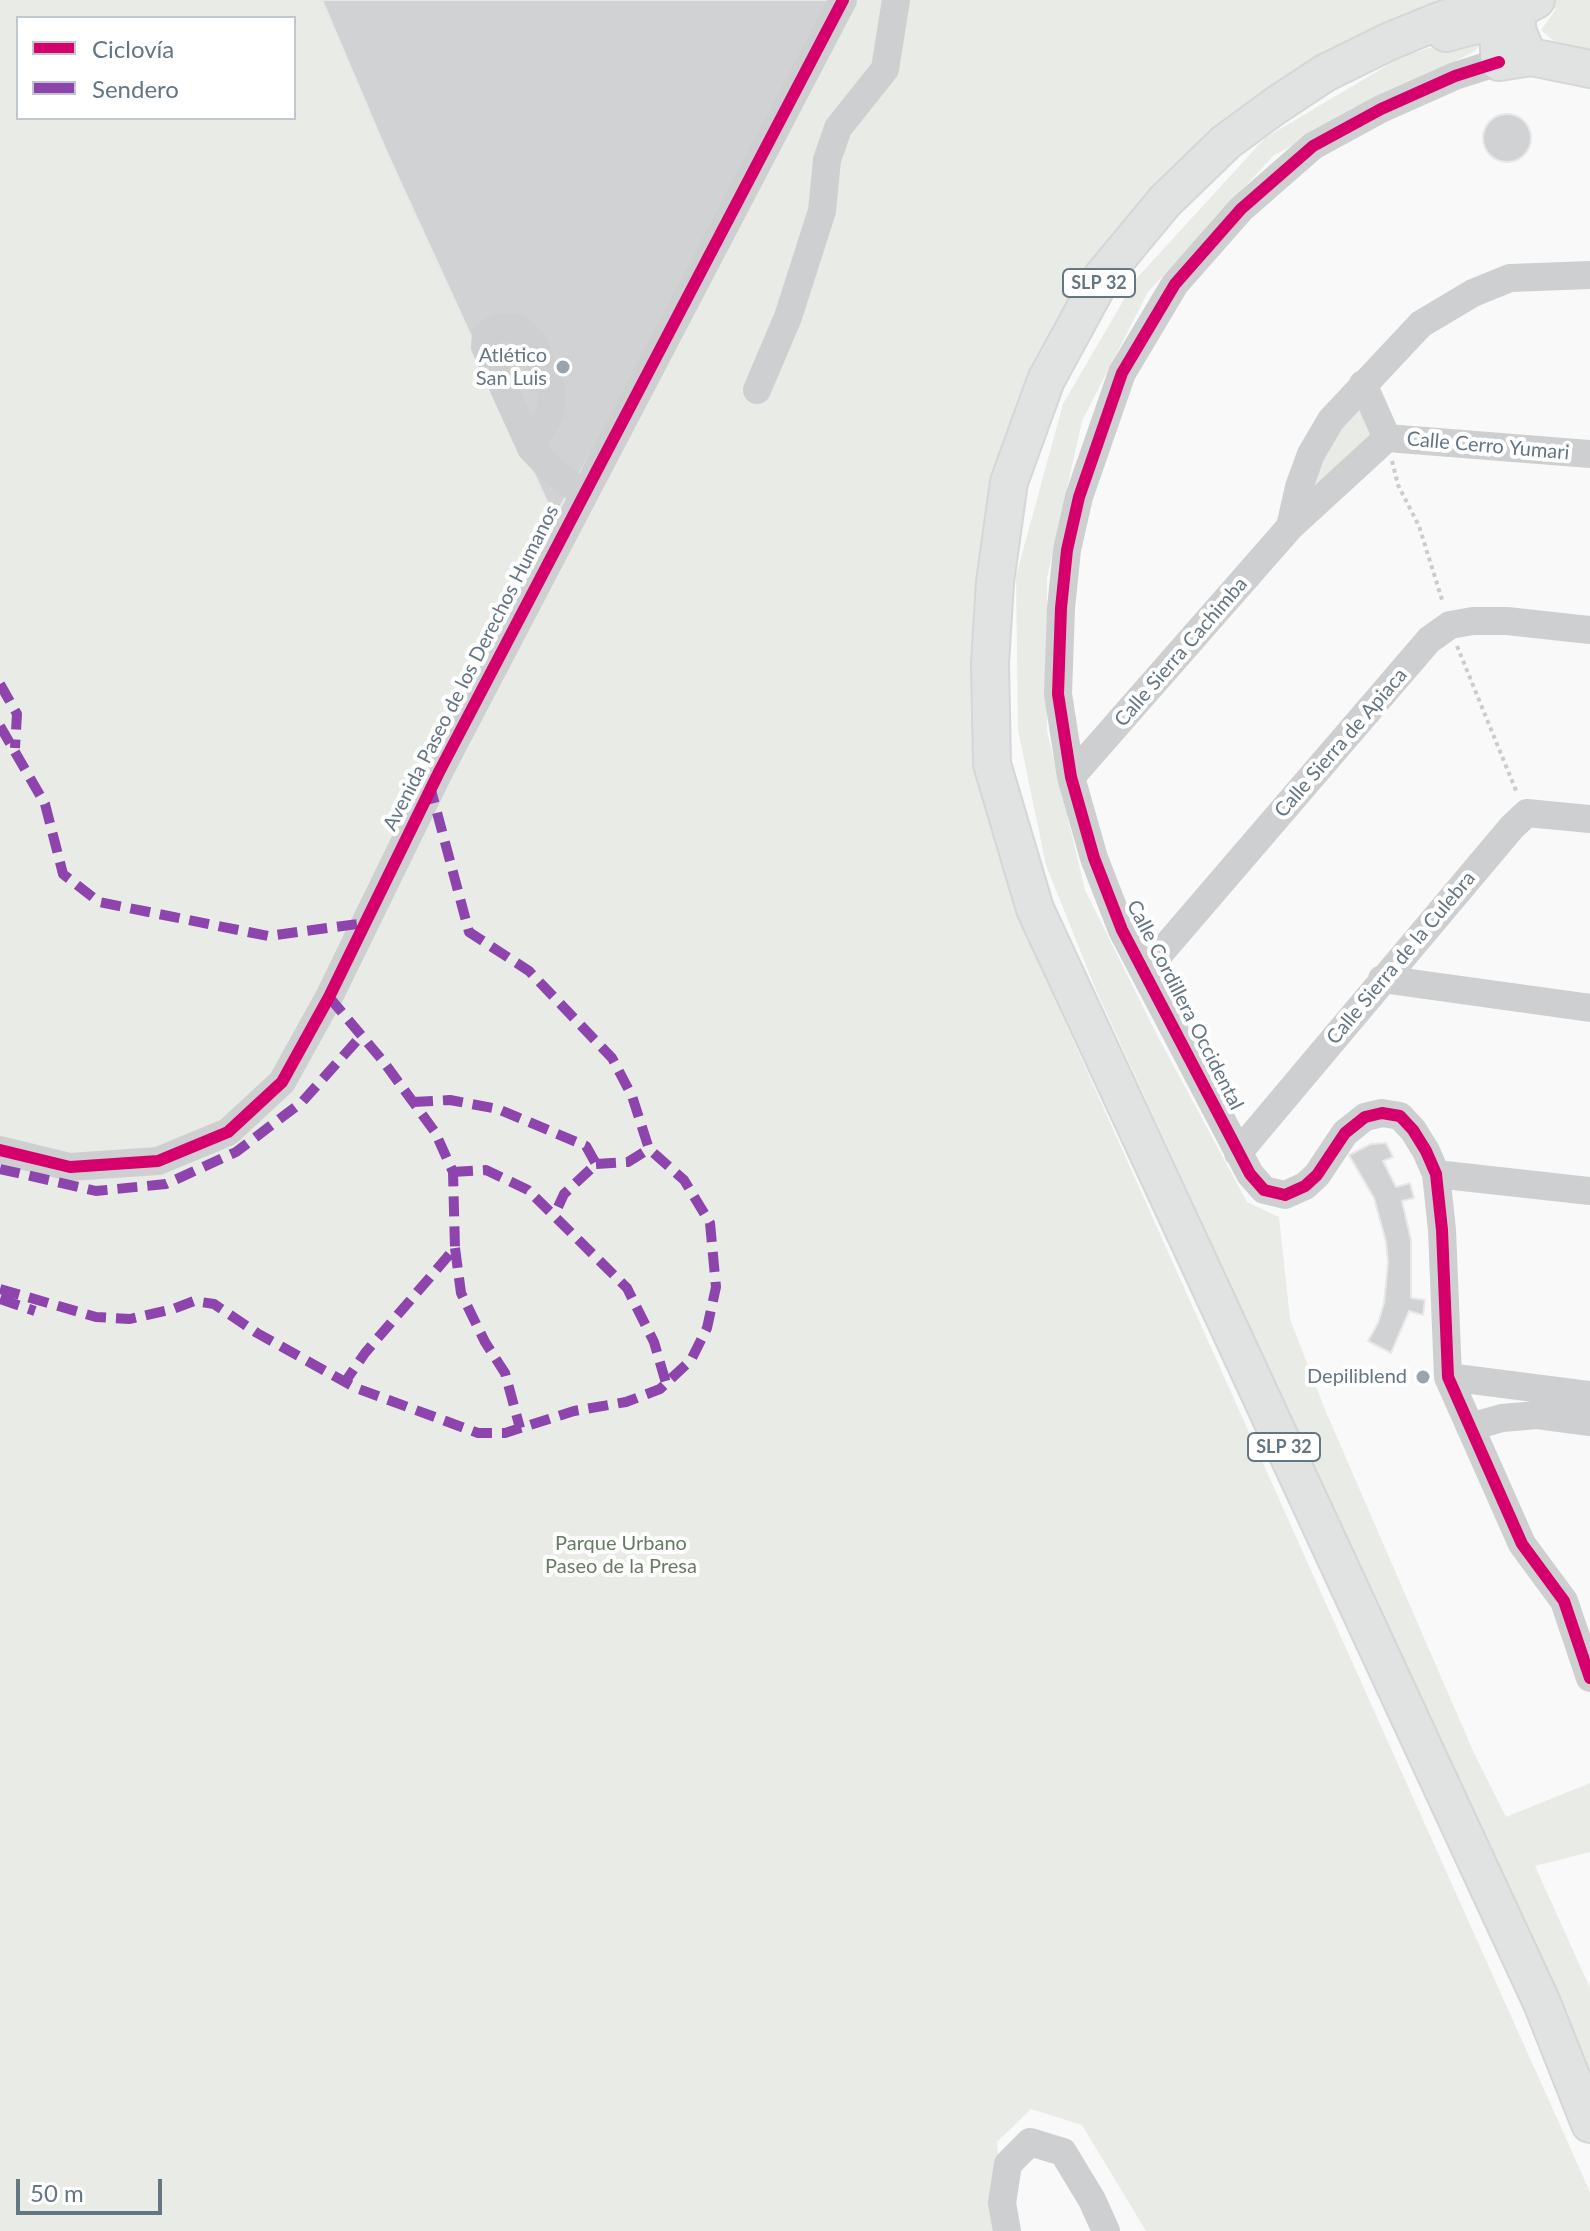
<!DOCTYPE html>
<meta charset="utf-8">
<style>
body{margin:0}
#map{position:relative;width:1590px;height:2231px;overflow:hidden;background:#f9f9f9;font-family:Lato,sans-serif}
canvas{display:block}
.legend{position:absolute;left:16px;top:16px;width:280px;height:104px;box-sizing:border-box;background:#fff;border:2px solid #c1c8cd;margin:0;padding:10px 14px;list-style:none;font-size:24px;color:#657683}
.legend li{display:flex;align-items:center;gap:16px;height:40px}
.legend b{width:40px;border:2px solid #c1c8cd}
.scale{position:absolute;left:16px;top:2179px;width:146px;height:36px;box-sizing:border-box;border:4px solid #657683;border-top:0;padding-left:10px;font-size:24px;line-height:28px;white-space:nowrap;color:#657683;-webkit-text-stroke:6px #fff;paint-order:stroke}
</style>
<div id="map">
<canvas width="1590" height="2231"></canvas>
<ul class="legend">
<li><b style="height:10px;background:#d6006c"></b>Ciclovía</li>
<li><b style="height:10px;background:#8e44ad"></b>Sendero</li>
</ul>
<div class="scale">50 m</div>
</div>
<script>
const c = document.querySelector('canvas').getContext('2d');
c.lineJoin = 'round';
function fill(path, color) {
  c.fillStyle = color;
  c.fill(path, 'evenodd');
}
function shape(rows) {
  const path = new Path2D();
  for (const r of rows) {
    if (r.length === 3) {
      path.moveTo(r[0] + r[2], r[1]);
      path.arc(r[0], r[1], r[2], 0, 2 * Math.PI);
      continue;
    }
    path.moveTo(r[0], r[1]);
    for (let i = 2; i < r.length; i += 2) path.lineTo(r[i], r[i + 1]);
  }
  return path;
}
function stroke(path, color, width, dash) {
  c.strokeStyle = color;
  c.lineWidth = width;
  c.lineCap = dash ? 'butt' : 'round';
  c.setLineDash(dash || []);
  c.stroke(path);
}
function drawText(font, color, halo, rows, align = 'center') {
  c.font = font + ' Lato,sans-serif';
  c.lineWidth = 8;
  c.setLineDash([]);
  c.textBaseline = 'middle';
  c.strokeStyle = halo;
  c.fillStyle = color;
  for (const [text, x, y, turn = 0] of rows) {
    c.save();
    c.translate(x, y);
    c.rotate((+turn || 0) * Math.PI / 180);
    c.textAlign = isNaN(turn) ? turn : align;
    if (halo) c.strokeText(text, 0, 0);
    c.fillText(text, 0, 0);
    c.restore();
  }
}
const green = shape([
 [0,0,1459,0,1228,124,1173,167,1116,229,1100,250,1007,434,990,483,978,591,1016,913,1590,2192,1590,2231,1146,2231,1082,2125,1031,2109,997,2142,1005,2231,0,2231],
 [18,18,294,18,294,118,18,118],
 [1476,0,1590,0,1590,52,1564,50,1541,30,1556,9],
 [1470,36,1487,37,1475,51,1274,155,1148,292,1082,421,1047,578,1047,731,1085,890,1156,1033,1247,1202,1279,1217,1290,1319,1326,1412,1474,1753,1506,1817,1590,1783,1590,1852,1535,1866,1590,1988,1590,2073,1096,990,1046,865,1018,730,1016,576,1063,404,1136,279,1265,138,1403,56],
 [1360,403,1376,437,1306,503,1329,440]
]);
const building = shape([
 [322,0,843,0,729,218,554,517,387,153,322,0],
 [1507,138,24],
 [1386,1143,1393,1157,1383,1161,1396,1187,1410,1183,1414,1198,1402,1201,1411,1240,1411,1298,1425,1300,1423,1315,1409,1311,1391,1353,1368,1341,1378,1323,1384,1303,1388,1262,1386,1242,1374,1198,1349,1155,1371,1144,1386,1143]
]);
const path = shape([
 [1392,461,1398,485,1419,526,1443,603],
 [1457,646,1517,793]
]);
const minor = shape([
 [1499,62,1455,76,1381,109,1313,146,1241,209,1175,284,1122,373,1079,497,1067,550,1061,608,1058,694,1071,777,1094,858,1122,930,1250,1174,1264,1190,1285,1195,1305,1186,1317,1175,1345,1133,1365,1117,1382,1113,1400,1116,1413,1130,1426,1151,1436,1174,1442,1230,1448,1377,1522,1544,1564,1601,1590,1678],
 [1363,384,1387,438],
 [757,390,788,317,822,211,827,160,838,128,885,69,896,0],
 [1387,438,1590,454],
 [531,448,550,413,552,392,535,346,519,328,497,328,486,335,485,347,531,448,552,470,583,494],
 [1290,527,1299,487,1311,454,1331,420,1421,324,1473,293,1510,278,1590,275],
 [1071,777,1290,527,1387,438],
 [1144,972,1429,640,1450,625,1473,621,1507,621,1590,630],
 [1382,979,1590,1008],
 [0,1150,70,1167,158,1161,228,1132,282,1082,329,997,439,772,843,0],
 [1238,1153,1512,827,1527,813,1590,819],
 [1436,1174,1590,1191],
 [1448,1377,1590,1395],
 [1470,1427,1502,1418,1537,1415,1590,1422],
 [1007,2231,1002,2203,1008,2164,1030,2142,1063,2152,1092,2200,1106,2231]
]);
const major = shape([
 [1502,0,1439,21,1390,41,1325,73,1275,106,1226,142,1165,201,1102,277,1046,380,1009,482,995,582,990,663,992,764,1035,909,1542,2003,1590,2124],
 [1446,33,1476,25,1488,26,1496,33,1499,41,1499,62,1531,57,1590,69],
 [1524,47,1517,30,1517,17,1522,7,1536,0]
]);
const quiet = shape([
 [0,684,17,714,15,748],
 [0,726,45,804,63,874,99,902,268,936,365,923],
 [329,997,383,1061,435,1132,453,1172,455,1248,365,1353,345,1382],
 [413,1102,450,1100,498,1109,586,1146,596,1164,564,1194,554,1216],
 [596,1164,628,1162,649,1149],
 [0,1169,96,1191,166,1184,236,1152,302,1102,361,1036],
 [453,1172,486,1170,528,1190,627,1288,654,1342,666,1383],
 [455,1248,461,1293,485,1342,505,1373,520,1428],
 [0,1289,96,1317,130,1319,173,1309,194,1301,214,1304,257,1333,356,1388,478,1433,505,1433,574,1411,626,1402,660,1389,691,1360,707,1328,716,1287,710,1223,684,1180,649,1149,632,1096,612,1058,529,971,469,932,431,790],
 [0,1299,35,1311]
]);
const cycleway = shape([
 [1499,62,1455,76,1381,109,1313,146,1241,209,1175,284,1122,373,1079,497,1067,550,1061,608,1058,694,1071,777,1094,858,1122,930,1250,1174,1264,1190,1285,1195,1305,1186,1317,1175,1345,1133,1365,1117,1382,1113,1400,1116,1413,1130,1426,1151,1436,1174,1442,1230,1448,1377,1522,1544,1564,1601,1590,1678],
 [0,1150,70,1167,158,1161,228,1132,282,1082,329,997,439,772,843,0]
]);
const markers = [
 [563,367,8,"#99a4ac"],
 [1423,1377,8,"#99a4ac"]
];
const shields = [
 [1099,283,72],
 [1284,1447,72]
];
const shieldNames = [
 ["SLP 32",1099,283],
 ["SLP 32",1284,1447]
];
const poiNames = [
 ["Atlético",547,356],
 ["San Luis",547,379],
 ["Depiliblend",1407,1377]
];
const streetNames = [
 ["Calle Cerro Yumari",1488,446,5],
 ["Calle Sierra Cachimba",1181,652,-49],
 ["Avenida Paseo de los Derechos Humanos",471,668,-63],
 ["Calle Sierra de Apiaca",1341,743,-49],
 ["Calle Sierra de la Culebra",1401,958,-50],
 ["Calle Cordillera Occidental",1185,1005,63]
];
const parkNames = [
 ["Parque Urbano",621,1544],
 ["Paseo de la Presa",621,1567]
];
fill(green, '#e8ebe6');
fill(building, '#d0d2d3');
stroke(building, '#e8e8e8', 2);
stroke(major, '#d5d6d7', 40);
stroke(path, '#cbcccd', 4, [4, 4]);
stroke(minor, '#cecfd0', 28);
stroke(major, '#e1e2e2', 36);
stroke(quiet, '#8e44ad', 10, [20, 10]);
stroke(cycleway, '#d6006c', 12);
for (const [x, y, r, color] of markers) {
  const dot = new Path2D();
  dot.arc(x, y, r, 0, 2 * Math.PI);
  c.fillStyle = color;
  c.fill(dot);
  stroke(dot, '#fff', 3);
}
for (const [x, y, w] of shields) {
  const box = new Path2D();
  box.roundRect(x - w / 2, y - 14, w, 28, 6);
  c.fillStyle = '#fff';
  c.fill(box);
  stroke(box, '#657683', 2);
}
drawText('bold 18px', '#657683', null, shieldNames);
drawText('20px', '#657683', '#fff', poiNames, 'right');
drawText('20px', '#657683', '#fff', streetNames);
drawText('20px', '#687a64', '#fff', parkNames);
</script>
